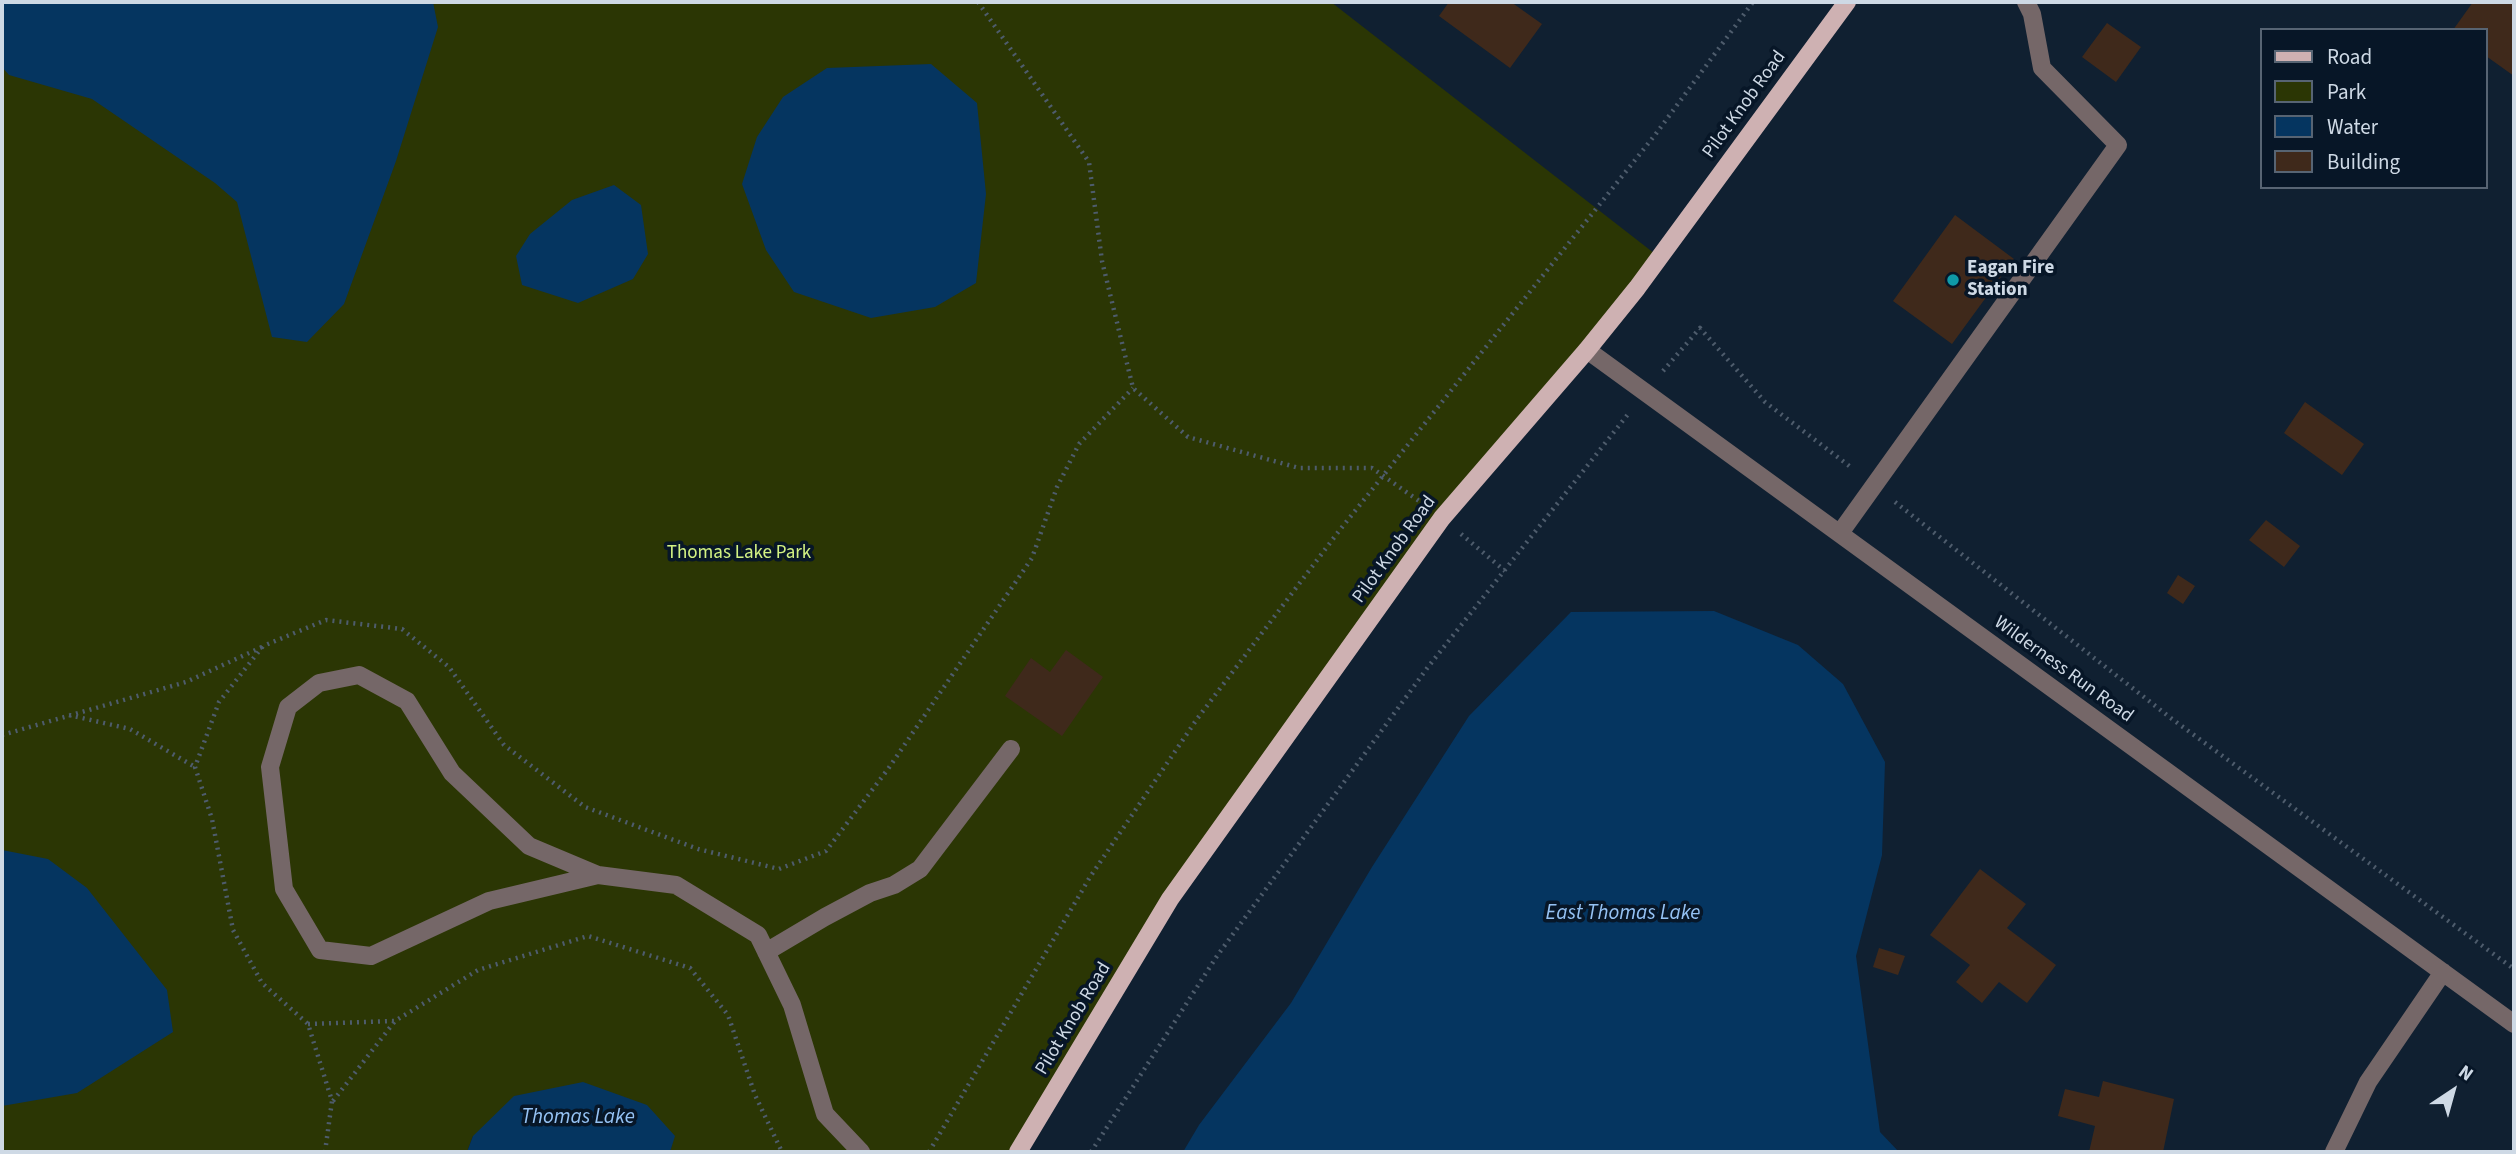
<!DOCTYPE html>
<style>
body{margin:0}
#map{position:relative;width:2516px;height:1154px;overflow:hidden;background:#102031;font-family:"Source Sans 3",sans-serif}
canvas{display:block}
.frame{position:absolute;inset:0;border:4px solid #ced9e5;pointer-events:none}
.legend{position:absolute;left:2260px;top:28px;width:228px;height:161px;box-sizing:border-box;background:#071627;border:2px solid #576473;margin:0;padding:9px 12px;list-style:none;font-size:21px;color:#ced9e5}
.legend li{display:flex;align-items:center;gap:14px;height:35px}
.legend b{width:35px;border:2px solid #576473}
.north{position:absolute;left:2418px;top:1056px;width:70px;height:70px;-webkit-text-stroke:5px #071627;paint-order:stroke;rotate:36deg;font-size:19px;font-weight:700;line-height:28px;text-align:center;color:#ced9e5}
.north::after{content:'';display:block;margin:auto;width:24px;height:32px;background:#ced9e5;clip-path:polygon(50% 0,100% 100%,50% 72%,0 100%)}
</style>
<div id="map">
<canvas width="2516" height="1154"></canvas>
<div class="frame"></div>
<ul class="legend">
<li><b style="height:9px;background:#ceb1b2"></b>Road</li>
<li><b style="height:19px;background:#2b3604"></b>Park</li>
<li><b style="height:19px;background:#053560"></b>Water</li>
<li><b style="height:19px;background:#3f291b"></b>Building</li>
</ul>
<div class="north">N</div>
</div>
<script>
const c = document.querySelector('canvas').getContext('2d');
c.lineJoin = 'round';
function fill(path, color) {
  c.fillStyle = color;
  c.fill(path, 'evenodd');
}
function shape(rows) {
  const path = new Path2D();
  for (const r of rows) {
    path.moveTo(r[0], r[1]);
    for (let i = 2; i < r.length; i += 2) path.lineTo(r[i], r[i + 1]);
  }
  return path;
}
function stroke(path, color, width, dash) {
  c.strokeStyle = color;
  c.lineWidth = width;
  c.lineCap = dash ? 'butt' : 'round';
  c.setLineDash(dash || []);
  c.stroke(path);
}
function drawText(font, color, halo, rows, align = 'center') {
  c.font = font + ' "Source Sans 3",sans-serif';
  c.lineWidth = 7;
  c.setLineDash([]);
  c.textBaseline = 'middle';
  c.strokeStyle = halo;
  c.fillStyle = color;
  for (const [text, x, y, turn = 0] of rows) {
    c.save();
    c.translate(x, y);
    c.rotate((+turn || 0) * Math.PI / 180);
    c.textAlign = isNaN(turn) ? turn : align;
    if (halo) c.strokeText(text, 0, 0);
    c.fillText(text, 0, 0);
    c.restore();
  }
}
const green = shape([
 [2,2,1331,2,1659,257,1369,621,1170,899,1018,1152,670,1152,674,1136,473,1136,467,1152,2,1152]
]);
const water = shape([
 [2,2,433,2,438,27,396,161,344,304,307,342,272,337,237,202,215,183,92,99,9,75,2,67],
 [931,64,977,103,986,194,976,283,935,307,871,318,794,292,766,250,742,184,757,137,783,97,827,68],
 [614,185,641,205,648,254,633,279,578,303,522,285,516,256,530,234,572,200],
 [1714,611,1798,645,1843,684,1885,762,1882,855,1856,956,1880,1132,1899,1152,1183,1152,1199,1125,1291,1003,1372,867,1469,716,1571,612],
 [2,850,48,859,87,888,167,990,173,1032,77,1093,2,1106],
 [583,1082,647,1105,675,1136,670,1152,467,1152,473,1136,514,1096]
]);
const building = shape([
 [1449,2,1511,2,1542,24,1510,68,1439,16],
 [2473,2,2514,2,2514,76,2486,56,2486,30,2453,30],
 [2107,23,2141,47,2116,82,2082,57],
 [1955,215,2014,259,1952,344,1893,301],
 [2305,402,2364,444,2342,475,2284,433],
 [2266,520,2300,546,2284,567,2249,540],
 [2178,575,2195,586,2183,604,2167,593],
 [1066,650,1103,677,1062,736,1005,696,1031,658,1050,672],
 [1980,869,2026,904,2007,928,2056,965,2027,1003,1999,982,1982,1003,1956,982,1970,965,1930,935],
 [1879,948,1905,956,1898,975,1873,967],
 [2103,1081,2174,1099,2163,1152,2089,1152,2095,1126,2058,1116,2065,1089,2099,1097]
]);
const path = shape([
 [978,2,1089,162,1102,261,1133,388,1188,437,1299,468,1372,468,1422,503],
 [1663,371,1700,328,1765,402,1852,468],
 [1895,502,2172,719,2514,969],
 [1461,534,1505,571],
 [69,715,130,729,195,767],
 [2,735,186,682,262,647],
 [308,1024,395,1021,478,970,588,936,690,968,728,1015,755,1095,782,1152],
 [333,1101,395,1021],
 [325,1152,332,1101,308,1024,262,983,233,930,212,819,195,767,219,702,263,646,326,620,402,629,449,667,504,745,585,807,698,849,779,869,826,851,888,769,1032,558,1057,487,1079,444,1133,388],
 [929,1152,1090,877,1197,719,1339,531,1655,135,1753,2],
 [1091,1152,1217,956,1428,667,1629,413]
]);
const minor = shape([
 [1587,350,2514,1024],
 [1840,533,2118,145,2042,68,2032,14,2026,2],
 [598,875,489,901,371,956,320,950,284,889,270,767,288,707,319,683,359,675,407,701,452,773,529,846,598,875,676,885,758,935,792,1005,825,1114,861,1152],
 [766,952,825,917,870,893,894,885,920,869,1011,749],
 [2334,1152,2368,1082,2443,972]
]);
const major = shape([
 [1018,1152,1170,899,1442,518,1587,350,1637,288,1847,2]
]);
const markers = [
 [1953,280,7,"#0f9aa8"]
];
const streetNames = [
 ["Pilot Knob Road",1745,105,-54],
 ["Pilot Knob Road",1395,550,-54],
 ["Wilderness Run Road",2063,670,36],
 ["Pilot Knob Road",1074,1019,-59]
];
const poiNames = [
 ["Eagan Fire",1967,269],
 ["Station",1967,291]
];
const parkNames = [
 ["Thomas Lake Park",739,554]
];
const waterNames = [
 ["East Thomas Lake",1623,914],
 ["Thomas Lake",578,1118]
];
fill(green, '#2b3604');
fill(water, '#053560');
fill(building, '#3f291b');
stroke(path, '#4e5c6c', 4.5, [2, 5]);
stroke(minor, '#756768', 18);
stroke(major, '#ceb1b2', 18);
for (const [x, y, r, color] of markers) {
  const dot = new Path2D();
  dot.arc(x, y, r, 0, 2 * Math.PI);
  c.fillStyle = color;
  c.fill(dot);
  stroke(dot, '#071627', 2.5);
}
drawText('19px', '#ced9e5', '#071627', streetNames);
drawText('bold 19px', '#ced9e5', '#071627', poiNames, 'left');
drawText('19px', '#d3f283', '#071627', parkNames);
drawText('italic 21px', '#95c2f4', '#071627', waterNames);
</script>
